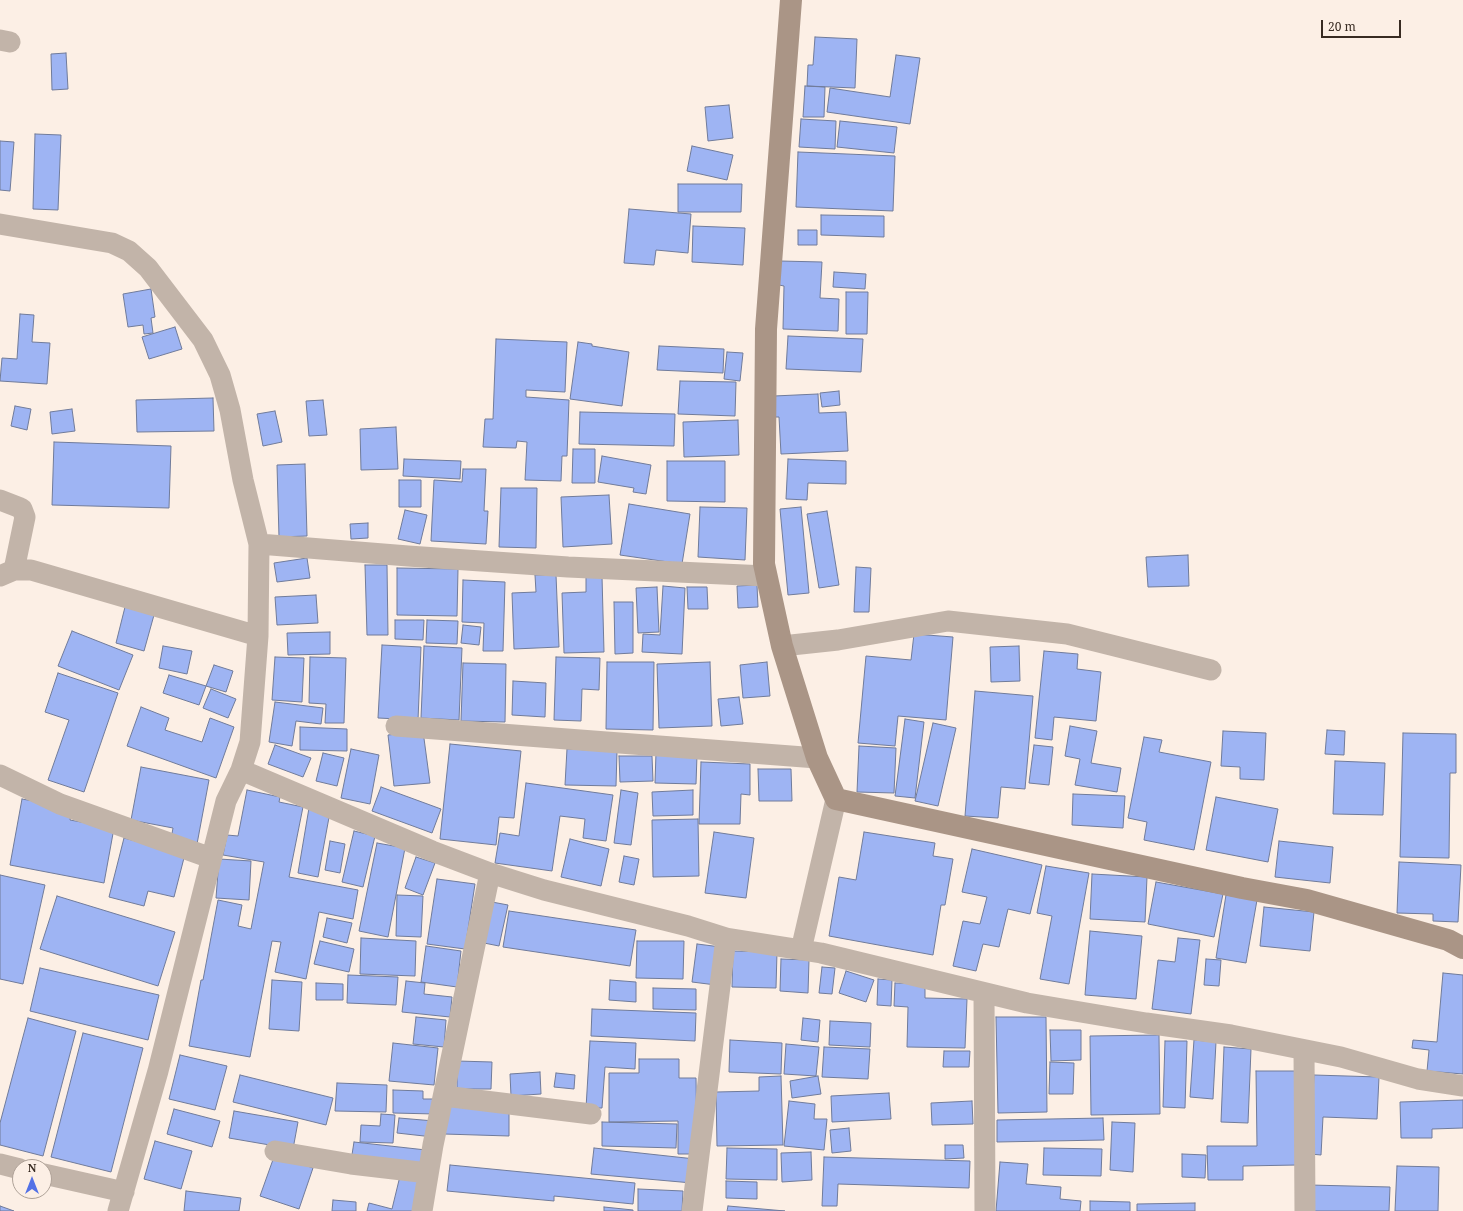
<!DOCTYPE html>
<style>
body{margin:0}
#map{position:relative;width:1463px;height:1211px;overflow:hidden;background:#fcefe5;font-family:"Noto Serif",serif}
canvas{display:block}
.north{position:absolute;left:12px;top:1159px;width:40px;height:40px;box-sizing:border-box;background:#fcefe5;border:1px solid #aea197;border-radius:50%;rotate:0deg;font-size:11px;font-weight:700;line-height:16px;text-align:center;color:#382b22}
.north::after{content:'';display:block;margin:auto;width:14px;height:18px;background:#5371e6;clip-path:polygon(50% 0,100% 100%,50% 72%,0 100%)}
.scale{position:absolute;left:1321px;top:20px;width:80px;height:18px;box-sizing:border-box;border:2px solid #382b22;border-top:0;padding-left:5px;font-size:12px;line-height:14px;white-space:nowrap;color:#382b22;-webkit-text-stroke:3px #fcefe5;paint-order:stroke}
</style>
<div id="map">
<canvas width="1463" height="1211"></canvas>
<div class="north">N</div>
<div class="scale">20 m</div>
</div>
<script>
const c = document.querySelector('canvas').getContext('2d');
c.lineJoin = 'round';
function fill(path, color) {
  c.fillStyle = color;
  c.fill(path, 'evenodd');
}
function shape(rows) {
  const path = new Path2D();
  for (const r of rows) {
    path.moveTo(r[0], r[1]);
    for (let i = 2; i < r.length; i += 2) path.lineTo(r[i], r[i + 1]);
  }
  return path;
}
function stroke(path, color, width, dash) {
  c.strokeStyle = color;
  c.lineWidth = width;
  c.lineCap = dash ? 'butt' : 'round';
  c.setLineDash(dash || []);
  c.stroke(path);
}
const building = shape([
 [815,37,857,39,855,88,807,86,808,65,813,65,815,37],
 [66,53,68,89,52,90,51,54,66,53],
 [896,55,920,58,910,124,827,112,830,88,890,97,896,55],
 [805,86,825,87,824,117,803,117,805,86],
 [729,105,733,138,708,141,705,107,729,105],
 [801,119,836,121,835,149,799,147,801,119],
 [840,121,897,127,894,153,837,147,840,121],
 [35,134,61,135,58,210,33,209,35,134],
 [0,141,14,142,10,191,0,190,0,141],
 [692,146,733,155,727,180,687,171,692,146],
 [798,152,895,156,893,211,796,207,798,152],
 [678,184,742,184,741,212,678,212,678,184],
 [629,209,691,214,688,253,656,250,654,265,624,263,629,209],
 [821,215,884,216,884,237,821,235,821,215],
 [693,226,745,228,743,265,692,262,693,226],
 [798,230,817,230,817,245,798,245,798,230],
 [780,261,822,262,820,298,839,299,838,331,783,329,784,286,779,285,780,261],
 [834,272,866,274,865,289,833,287,834,272],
 [151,289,155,317,151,318,153,333,144,334,143,325,128,327,123,294,151,289],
 [846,292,868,292,867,334,846,334,846,292],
 [20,314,34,315,32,342,50,343,47,384,0,381,2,358,17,359,20,314],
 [175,327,182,349,149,359,142,337,175,327],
 [788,336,863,339,861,372,786,369,788,336],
 [496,339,567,342,565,392,526,390,526,397,569,400,567,456,562,456,561,481,525,480,527,442,517,441,516,448,483,447,485,419,493,419,496,339],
 [578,342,592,344,592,346,629,352,622,406,570,399,578,342],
 [659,346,724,349,723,373,657,370,659,346],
 [727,352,743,353,740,381,724,379,727,352],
 [680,381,736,382,735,416,678,414,680,381],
 [839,391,840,405,822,407,820,393,839,391],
 [818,394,819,413,846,412,848,451,781,454,779,417,775,417,774,396,818,394],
 [213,398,214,431,137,432,136,400,213,398],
 [323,400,327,435,309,436,306,401,323,400],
 [15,406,31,409,27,430,11,426,15,406],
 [72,409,75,431,52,434,50,412,72,409],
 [275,411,282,442,263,446,257,414,275,411],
 [580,412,675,414,674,446,579,444,580,412],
 [738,420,739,455,684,457,683,422,738,420],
 [396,427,398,469,361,470,360,429,396,427],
 [54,442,171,446,169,508,52,505,54,442],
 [573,449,595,449,595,483,572,483,573,449],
 [602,456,651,465,646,494,633,492,634,488,598,482,602,456],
 [404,459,461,461,460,479,403,476,404,459],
 [788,459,846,461,846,484,808,483,807,500,786,499,788,459],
 [667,461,725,461,725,502,667,501,667,461],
 [305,464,307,536,279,537,277,465,305,464],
 [463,469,486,469,484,511,488,511,486,544,431,541,434,480,462,482,463,469],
 [399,480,421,480,421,507,399,507,399,480],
 [501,488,537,488,536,548,499,547,501,488],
 [609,495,612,544,563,547,561,497,609,495],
 [629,504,690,514,682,564,620,555,629,504],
 [700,507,747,508,745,560,698,557,700,507],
 [801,507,809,593,788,595,780,509,801,507],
 [405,510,427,515,420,544,398,539,405,510],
 [827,511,839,585,819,588,807,514,827,511],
 [368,523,368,538,351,539,350,524,368,523],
 [1188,555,1189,586,1148,587,1146,557,1188,555],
 [307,558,310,578,277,582,274,563,307,558],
 [365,565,387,565,388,635,367,635,365,565],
 [856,567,871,568,869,612,854,612,856,567],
 [397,568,458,569,457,616,397,615,397,568],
 [535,575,556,575,559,647,514,649,512,593,536,592,535,575],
 [602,576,604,652,564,653,562,593,586,592,586,577,602,576],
 [463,580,505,582,503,651,483,651,484,623,462,622,463,580],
 [757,585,758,607,738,608,737,586,757,585],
 [663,586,685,588,682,654,642,652,643,634,660,635,663,586],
 [657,587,659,632,638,633,636,588,657,587],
 [687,587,707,587,708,609,688,609,687,587],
 [316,595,318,623,277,625,275,597,316,595],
 [614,602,633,602,633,653,615,654,614,602],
 [125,607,154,615,144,651,116,643,125,607],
 [395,620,424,620,423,640,395,639,395,620],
 [427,620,458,621,457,644,426,643,427,620],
 [463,625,481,627,479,645,461,643,463,625],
 [72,631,133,655,119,690,58,666,72,631],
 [330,632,330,654,288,655,287,633,330,632],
 [914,634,953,637,946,720,898,716,895,746,858,743,866,656,911,660,914,634],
 [382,645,421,647,418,720,378,718,382,645],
 [163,646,192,651,187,674,159,668,163,646],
 [424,646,462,648,459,720,421,718,424,646],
 [1019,646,1020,681,991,682,990,647,1019,646],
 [1044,651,1078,654,1077,669,1101,672,1096,721,1054,717,1052,740,1035,738,1044,651],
 [275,657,304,658,302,702,272,700,275,657],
 [310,657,346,658,344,723,325,723,326,704,309,703,310,657],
 [556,657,600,658,599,690,582,689,581,721,554,720,556,657],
 [607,662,654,662,653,730,606,729,607,662],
 [710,662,712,726,659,728,657,664,710,662],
 [767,662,770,696,743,698,740,665,767,662],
 [463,663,506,664,505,722,461,721,463,663],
 [214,665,233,671,226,692,206,686,214,665],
 [58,673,118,693,84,792,48,780,69,720,45,712,58,673],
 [169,675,206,686,199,705,163,693,169,675],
 [513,681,546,683,545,717,512,715,513,681],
 [211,689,236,699,228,718,203,708,211,689],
 [975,691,1033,696,1025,789,1001,787,998,818,965,816,975,691],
 [739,697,743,724,721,726,718,699,739,697],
 [275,702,323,708,321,724,296,721,292,746,269,742,275,702],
 [141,707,169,718,165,730,202,742,210,718,234,727,216,778,127,746,141,707],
 [905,719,924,722,915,798,895,796,905,719],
 [933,723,956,728,938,806,915,801,933,723],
 [1070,726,1097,731,1091,763,1121,768,1117,792,1075,785,1080,759,1065,756,1070,726],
 [300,727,347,729,347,751,300,750,300,727],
 [1327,730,1345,731,1344,755,1325,754,1327,730],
 [423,731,430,783,394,786,388,735,423,731],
 [1223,731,1266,733,1264,780,1240,779,1240,767,1221,766,1223,731],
 [1403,733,1456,734,1456,773,1450,773,1449,858,1400,857,1403,733],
 [1144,737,1162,740,1159,752,1211,762,1194,850,1144,840,1147,822,1128,818,1144,737],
 [450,744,521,751,514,818,499,817,496,845,440,839,450,744],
 [275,745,311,758,303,777,268,764,275,745],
 [1034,745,1053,747,1049,785,1029,783,1034,745],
 [859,746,896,748,894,793,857,792,859,746],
 [351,749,379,755,370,804,341,798,351,749],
 [567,749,617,751,616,786,565,785,567,749],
 [323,753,344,758,337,786,316,781,323,753],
 [656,753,697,755,696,784,655,783,656,753],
 [619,756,652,756,653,781,620,782,619,756],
 [1335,761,1385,763,1383,815,1333,814,1335,761],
 [701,762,750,764,750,795,741,794,740,824,699,824,701,762],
 [141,767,209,780,197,844,171,839,173,828,131,820,141,767],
 [758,769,791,769,792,801,759,801,758,769],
 [526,783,613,795,606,841,583,838,585,819,560,816,552,871,495,863,500,833,519,836,526,783],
 [381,787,441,809,432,833,372,811,381,787],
 [247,790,280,797,279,802,303,807,289,877,358,890,353,919,319,912,306,979,275,972,281,942,272,941,250,1057,189,1046,201,980,203,980,218,900,242,905,238,926,251,929,264,862,223,855,227,835,238,836,247,790],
 [621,790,638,793,631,845,614,843,621,790],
 [693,790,693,815,653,816,652,792,693,790],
 [1073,794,1125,796,1123,828,1072,825,1073,794],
 [1216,797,1278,809,1268,862,1206,850,1216,797],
 [22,799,72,808,70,820,114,828,104,883,10,865,22,799],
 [309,808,330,812,318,877,298,873,309,808],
 [698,819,699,876,653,877,652,820,698,819],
 [354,831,375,836,363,887,342,882,354,831],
 [714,832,754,838,746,898,705,893,714,832],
 [864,832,935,843,933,856,953,859,945,905,941,905,933,955,829,936,839,877,856,880,864,832],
 [124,838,185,854,174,897,148,891,144,906,109,897,124,838],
 [570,839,609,849,601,886,561,877,570,839],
 [330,841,345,844,340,873,325,870,330,841],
 [1279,841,1333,847,1330,883,1275,877,1279,841],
 [377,843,405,848,388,937,359,931,377,843],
 [972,849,1042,865,1030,914,1008,909,999,947,983,944,976,971,953,966,963,921,980,924,987,897,962,892,972,849],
 [624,856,639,859,634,885,619,882,624,856],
 [416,857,435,863,423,895,405,888,416,857],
 [219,859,251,861,249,900,216,898,219,859],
 [1399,862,1461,865,1458,922,1433,921,1433,914,1397,913,1399,862],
 [1046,866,1089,873,1069,984,1040,979,1052,916,1037,913,1046,866],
 [1092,874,1147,877,1145,922,1090,919,1092,874],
 [0,875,45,885,23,984,0,979,0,875],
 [437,879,475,884,465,949,427,944,437,879],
 [1156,882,1223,894,1214,937,1148,924,1156,882],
 [397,895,423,896,421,937,396,936,397,895],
 [1226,895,1257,900,1246,963,1216,958,1226,895],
 [57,896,175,932,158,986,40,949,57,896],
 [492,902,508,905,499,946,484,943,492,902],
 [1264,907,1314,912,1310,951,1260,946,1264,907],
 [509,911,636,930,630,966,503,947,509,911],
 [327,918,352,923,347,943,323,937,327,918],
 [1090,931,1142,936,1136,999,1085,995,1090,931],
 [361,938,416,941,415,976,360,974,361,938],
 [1178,938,1200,940,1191,1014,1152,1009,1158,960,1175,962,1178,938],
 [320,941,354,949,349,972,314,964,320,941],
 [637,941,684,941,683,979,636,978,637,941],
 [697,944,721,947,716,985,692,982,697,944],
 [426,946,461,951,457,987,421,982,426,946],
 [733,951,777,952,776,988,732,987,733,951],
 [781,959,809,960,808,993,780,991,781,959],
 [1206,959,1221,960,1219,986,1204,985,1206,959],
 [822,967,835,968,832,994,819,993,822,967],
 [40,968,159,995,148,1040,30,1011,40,968],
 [846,971,874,980,866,1002,839,993,846,971],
 [1443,973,1463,975,1463,1074,1427,1071,1429,1050,1412,1048,1413,1040,1437,1042,1443,973],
 [348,975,398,977,396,1005,347,1003,348,975],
 [878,979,892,980,891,1006,877,1005,878,979],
 [272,980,302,982,299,1031,269,1029,272,980],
 [610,980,636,982,636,1002,609,1000,610,980],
 [406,981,425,983,424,994,452,997,450,1017,402,1012,406,981],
 [316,983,343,984,343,1000,316,1000,316,983],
 [895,983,925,984,925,998,967,999,965,1048,907,1047,908,1007,894,1006,895,983],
 [653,988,696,989,696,1010,653,1009,653,988],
 [592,1009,696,1013,695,1041,591,1036,592,1009],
 [416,1017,446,1020,444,1047,413,1044,416,1017],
 [996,1017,1046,1017,1047,1112,998,1113,996,1017],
 [28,1018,76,1031,43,1156,0,1145,0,1123,28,1018],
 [803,1018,820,1020,818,1042,801,1040,803,1018],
 [830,1021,871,1023,870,1047,829,1045,830,1021],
 [1050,1030,1081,1030,1081,1060,1051,1061,1050,1030],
 [83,1033,143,1048,111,1172,51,1157,83,1033],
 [1159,1035,1160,1114,1091,1115,1090,1036,1159,1035],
 [730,1040,782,1043,781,1074,729,1072,730,1040],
 [1194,1040,1216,1042,1213,1099,1190,1097,1194,1040],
 [590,1041,636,1043,635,1069,605,1067,602,1108,586,1108,590,1041],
 [1165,1041,1187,1041,1185,1108,1163,1107,1165,1041],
 [393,1043,438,1048,434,1085,389,1081,393,1043],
 [786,1044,819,1047,816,1076,784,1074,786,1044],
 [824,1047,870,1049,868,1079,822,1077,824,1047],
 [1224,1047,1251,1049,1248,1123,1221,1122,1224,1047],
 [944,1051,970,1051,969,1067,943,1067,944,1051],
 [180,1055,227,1066,215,1110,169,1099,180,1055],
 [639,1059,679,1059,679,1078,696,1078,697,1154,678,1154,678,1121,609,1122,609,1073,639,1073,639,1059],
 [457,1061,492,1062,491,1089,457,1089,457,1061],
 [1050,1062,1074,1063,1073,1094,1049,1094,1050,1062],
 [1256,1071,1297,1071,1297,1165,1243,1166,1243,1180,1208,1180,1207,1146,1257,1146,1256,1071],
 [540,1072,541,1094,511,1096,510,1074,540,1072],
 [556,1073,575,1075,574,1089,554,1087,556,1073],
 [240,1075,333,1098,326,1125,233,1102,240,1075],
 [1314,1075,1379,1077,1377,1119,1323,1117,1321,1155,1310,1154,1314,1075],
 [781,1076,783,1145,717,1146,716,1092,759,1091,759,1077,781,1076],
 [818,1076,821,1094,792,1098,790,1081,818,1076],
 [337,1083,387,1085,386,1112,335,1111,337,1083],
 [393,1090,423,1091,423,1099,435,1099,435,1114,393,1113,393,1090],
 [889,1093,891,1119,832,1122,831,1096,889,1093],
 [1463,1100,1463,1128,1432,1129,1432,1138,1401,1138,1400,1102,1463,1100],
 [789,1101,815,1104,814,1119,827,1119,824,1150,784,1146,789,1101],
 [972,1101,973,1124,932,1125,931,1103,972,1101],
 [445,1105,509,1107,509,1136,444,1134,445,1105],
 [174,1109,220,1121,212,1147,167,1134,174,1109],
 [234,1111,298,1122,293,1149,229,1138,234,1111],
 [381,1114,395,1115,393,1143,360,1142,361,1125,380,1126,381,1114],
 [399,1118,434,1121,433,1137,397,1133,399,1118],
 [1103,1118,1104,1140,997,1142,997,1120,1103,1118],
 [602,1122,677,1124,676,1148,602,1146,602,1122],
 [1112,1122,1135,1123,1133,1172,1110,1170,1112,1122],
 [849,1128,851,1151,832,1153,830,1130,849,1128],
 [155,1141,192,1151,181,1189,144,1179,155,1141],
 [354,1142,426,1150,424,1170,351,1161,354,1142],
 [945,1145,963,1145,964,1158,945,1159,945,1145],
 [594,1148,695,1159,692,1183,591,1174,594,1148],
 [727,1148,777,1149,777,1180,726,1179,727,1148],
 [1044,1148,1102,1149,1101,1176,1043,1175,1044,1148],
 [811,1152,812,1180,782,1182,781,1153,811,1152],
 [275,1154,313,1168,299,1209,260,1196,275,1154],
 [1182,1154,1206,1155,1205,1178,1182,1177,1182,1154],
 [824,1157,970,1161,969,1188,838,1184,837,1206,822,1206,824,1157],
 [1000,1162,1028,1164,1026,1184,1061,1187,1060,1199,1081,1201,1080,1211,996,1211,1000,1162],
 [450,1165,635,1183,633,1204,554,1196,554,1201,447,1191,450,1165],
 [1397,1166,1439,1167,1438,1211,1395,1211,1397,1166],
 [401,1172,425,1178,417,1211,367,1211,369,1203,392,1209,401,1172],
 [726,1181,757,1182,757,1199,726,1198,726,1181],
 [1310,1185,1390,1187,1389,1211,1310,1211,1310,1185],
 [638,1189,683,1191,682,1211,638,1211,638,1189],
 [186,1191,241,1198,239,1211,184,1211,186,1191],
 [333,1200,356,1202,356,1211,332,1211,333,1200],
 [1090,1201,1130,1202,1130,1211,1090,1211,1090,1201],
 [1195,1203,1195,1211,1137,1211,1137,1204,1195,1203],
 [0,1206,14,1211,0,1211,0,1206],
 [728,1206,785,1211,727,1211,728,1206],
 [604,1207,633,1210,633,1211,604,1211,604,1207]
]);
const street = shape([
 [0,40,10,42],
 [0,224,112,243,129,251,148,268,203,340,220,375,230,410,243,480,259,544,258,636,250,742,241,770,226,801,158,1071,118,1211],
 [0,500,18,507,22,509,25,517,14,570],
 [259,544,408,556,568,567,766,576],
 [0,576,14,570,31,570,258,636],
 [782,646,838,640,948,621,1067,634,1211,670],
 [396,726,817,758],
 [241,770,432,851,490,873,544,890,688,926,726,938,821,953,1027,1003,1146,1023,1231,1035,1341,1057,1418,1079,1463,1086],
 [0,775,60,804,211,858],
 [801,950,836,799],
 [984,993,985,1211],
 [1304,1051,1305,1211],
 [444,1096,591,1114],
 [275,1151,351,1164,428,1173],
 [0,1164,20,1169],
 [44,1174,124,1192],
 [422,1211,433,1145,490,873],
 [692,1211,726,938]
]);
const secondary = shape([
 [791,0,766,329,764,564,782,646,817,758,836,799,1242,888,1307,900,1448,940,1463,948]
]);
fill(building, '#9eb4f3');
stroke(building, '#707b9a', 1);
stroke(street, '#c2b4a9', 21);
stroke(secondary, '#aa9586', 22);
</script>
